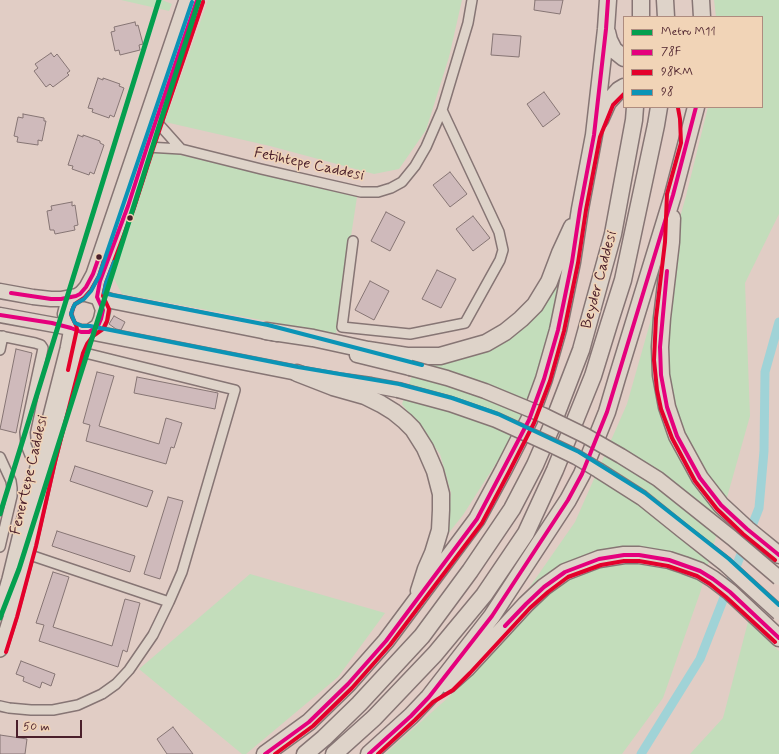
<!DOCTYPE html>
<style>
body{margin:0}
#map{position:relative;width:779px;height:754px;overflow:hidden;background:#e1cdc5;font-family:Mynerve,sans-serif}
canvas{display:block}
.legend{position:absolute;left:623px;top:16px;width:140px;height:92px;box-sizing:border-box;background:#f1d4b7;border:1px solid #ae8c7f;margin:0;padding:5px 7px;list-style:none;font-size:12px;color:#4a1f2b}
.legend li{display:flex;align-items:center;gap:8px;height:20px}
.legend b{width:20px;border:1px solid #ae8c7f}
.scale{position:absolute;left:16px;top:720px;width:66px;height:18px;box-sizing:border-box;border:2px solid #4a1f2b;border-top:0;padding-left:5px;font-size:12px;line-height:14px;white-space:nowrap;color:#4a1f2b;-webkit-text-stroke:3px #f1d4b7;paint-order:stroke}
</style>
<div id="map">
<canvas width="779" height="754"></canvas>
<ul class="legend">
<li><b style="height:5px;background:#049f4f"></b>Metro M11</li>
<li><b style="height:5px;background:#e5007d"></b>78F</li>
<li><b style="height:5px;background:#e4002b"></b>98KM</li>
<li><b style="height:5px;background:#0b94b6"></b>98</li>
</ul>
<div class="scale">50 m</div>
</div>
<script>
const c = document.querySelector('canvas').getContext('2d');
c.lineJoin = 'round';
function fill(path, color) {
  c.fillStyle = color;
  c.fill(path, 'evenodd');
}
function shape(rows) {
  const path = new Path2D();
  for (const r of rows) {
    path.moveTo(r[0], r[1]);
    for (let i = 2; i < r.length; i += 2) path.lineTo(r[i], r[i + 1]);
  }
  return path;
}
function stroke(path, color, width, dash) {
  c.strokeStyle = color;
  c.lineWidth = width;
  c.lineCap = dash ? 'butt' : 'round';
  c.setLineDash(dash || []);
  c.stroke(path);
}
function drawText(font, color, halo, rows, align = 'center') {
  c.font = font + ' Mynerve,sans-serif';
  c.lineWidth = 3;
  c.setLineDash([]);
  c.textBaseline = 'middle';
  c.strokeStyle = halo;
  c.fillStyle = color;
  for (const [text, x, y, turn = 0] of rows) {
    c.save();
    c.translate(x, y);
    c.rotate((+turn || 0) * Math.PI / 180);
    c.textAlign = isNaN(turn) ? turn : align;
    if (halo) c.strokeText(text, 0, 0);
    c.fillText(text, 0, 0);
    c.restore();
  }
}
const green = shape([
 [121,0,162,0,172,4,169,11],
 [208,0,462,0,449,57,426,130,399,169,374,174,270,146,165,122],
 [714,0,779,0,779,214,745,283,750,416,700,593,663,698,622,754,385,754,460,687,575,522,627,404,686,196,708,107,762,107,762,17,716,17],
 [155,149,357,197,336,334,122,294,112,275],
 [559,281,548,338,534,387,502,454,463,515,447,535,451,493,440,454,402,404,417,361,447,359,537,313],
 [250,574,385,613,338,677,246,754,242,754,139,669],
 [748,622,779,651,779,754,690,754,723,718]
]);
const canal = shape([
 [641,754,700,659,759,508,764,451,765,372,779,322]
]);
const building = shape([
 [535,0,563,0,560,14,534,10,535,0],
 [135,22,136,26,138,25,143,44,139,45,140,50,120,55,119,50,115,51,111,32,115,31,114,27,135,22],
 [493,34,521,36,519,57,491,55,493,34],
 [51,53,54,57,57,54,70,71,67,73,69,75,53,87,50,84,46,87,34,71,38,68,35,64,51,53],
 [98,78,103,80,103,78,120,84,119,86,124,88,114,117,110,115,109,118,92,112,93,109,88,108,98,78],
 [544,92,560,114,543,127,527,104,544,92],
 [23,114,44,118,44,121,46,121,42,141,38,140,38,145,17,142,18,137,14,136,18,117,23,118,23,114],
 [78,135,83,137,83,135,100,141,100,143,104,145,94,174,90,172,89,175,72,169,73,166,68,165,78,135],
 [450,172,467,194,450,207,433,185,450,172],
 [72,202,72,206,75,205,78,225,74,226,75,230,55,234,54,230,50,230,47,211,52,210,51,206,72,202],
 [386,212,405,222,390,251,371,241,386,212],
 [473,216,490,238,473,251,456,229,473,216],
 [437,270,456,279,441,308,422,299,437,270],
 [370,281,389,291,374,320,355,310,370,281],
 [114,316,125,322,121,330,116,329,109,324,114,316],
 [16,349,32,353,16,433,0,429,16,349],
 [97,372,114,376,99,426,159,444,166,418,182,423,174,448,171,447,166,464,86,441,90,425,83,423,97,372],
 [137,377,218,393,215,409,134,393,137,377],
 [75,466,153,491,147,507,70,481,75,466],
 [168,497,183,501,160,579,144,574,168,497],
 [57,531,135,556,130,572,52,546,57,531],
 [53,572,69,577,53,627,112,646,125,599,140,603,127,652,123,650,118,667,39,641,44,625,36,623,53,572],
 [21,661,55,674,51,686,42,682,40,688,23,681,24,677,16,674,21,661],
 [173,727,193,754,167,754,157,739,173,727],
 [0,735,27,739,25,754,0,754,0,735]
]);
const street = shape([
 [156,121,181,149],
 [147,147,181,149,261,169,361,192,378,192,391,188,402,182,415,166,426,147,442,110,468,23,472,0],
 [353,241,342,327,410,334,465,323,500,260,503,250,499,232,442,110],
 [0,336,35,343,41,345,43,348,42,353,25,432,26,445,30,455,38,464],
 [0,350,3,336],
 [0,457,11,481,12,488,12,496,0,547],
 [27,554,169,602],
 [0,706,9,708,31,710,53,710,78,705,102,694,116,684,129,670,153,635,169,602,182,572,235,390,77,351]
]);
const secondary = shape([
 [80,294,86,287,93,274,186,0],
 [97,297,100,281,128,206,147,147,197,0],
 [0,610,9,579,19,538,67,349,71,328],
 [0,650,11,615,30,544,49,461,69,381,77,351,82,341,89,332]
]);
const primary = shape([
 [0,291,33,297,51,299,61,299,76,296],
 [0,315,71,328],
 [89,332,98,326,101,319,103,310,100,302,97,297],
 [277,334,111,301,86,294,80,294,70,300,67,306,65,314,68,324,71,328,75,330,81,332,89,332,297,373,342,381,371,385,398,390],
 [357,355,410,368]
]);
const highway = shape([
 [641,0,641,17],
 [665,0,666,17],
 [701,0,702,17],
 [607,32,609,40,614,50,624,58],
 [600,120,608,102,619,90,624,87],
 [672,218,671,242,662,318,660,347,661,375,667,407,677,436,700,478,721,505,747,529,779,555],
 [266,331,313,338,368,350,407,356,440,356,486,343,505,332,521,319,535,305,549,282,560,253,572,227],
 [297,373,333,387,365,396,381,404,394,412,405,421,413,429,425,448,435,471,441,494,441,510,440,530,433,553,426,569,419,591],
 [448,685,466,669,526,604,544,587,565,572,599,559,624,555,639,555,669,560,684,565,700,571,713,579,730,592,779,638],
 [265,754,309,722,348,684,386,641,477,519,504,469,529,420,544,379,558,330,572,262,580,209,594,135,606,29,608,0],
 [305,754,324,738,359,704,422,636,470,571,512,509,535,465,551,428,581,350,613,234,634,120,635,107],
 [334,754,374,718,435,654,484,595,526,533,555,470,568,438,593,376,609,324,623,280,656,125,659,107],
 [369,754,411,716,429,697,492,616,568,500,582,474,607,412,617,378,673,195,696,107]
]);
const primaryBridge = shape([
 [410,368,447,378,485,391,543,415,586,436,621,456,658,479,732,538,779,578],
 [398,390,450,404,496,420,551,445,576,457,598,470,642,498,683,531,725,564,779,613]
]);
const bus1 = shape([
 [667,271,660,347,661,375,667,407,677,436,700,478,721,505,747,529,779,555],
 [11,293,51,299,61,299,76,296,80,294,86,287,93,274,99,257],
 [0,315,52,323,71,328,81,332,89,332,98,326,101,319,103,310,97,297,100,281,128,206,147,147,197,0],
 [505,626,526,604,544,587,565,572,599,559,624,555,639,555,669,560,700,571,713,579,730,592,779,638],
 [265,754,309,722,348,684,386,641,477,519,529,420,544,379,558,330,572,262,580,209,594,135,606,29,608,0],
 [369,754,411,716,429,697,492,616,568,500,582,474,607,412,673,195,696,107]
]);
const bus2 = shape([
 [678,108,680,119,681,143,667,194,665,242,656,318,654,360,657,390,661,409,672,438,695,481,717,509,743,534,775,560],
 [68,370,77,329,76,325,72,317,71,314,73,308,75,304,84,298,91,290,99,276,104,260],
 [6,652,17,617,36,546,55,462,83,353,87,344,93,336,103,329,107,321,109,309,103,296,106,283,134,208,153,149,203,2],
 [275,754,313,726,352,688,390,645,482,523,509,472,534,423,550,381,564,331,578,263,586,210,600,137,613,105,624,94],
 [378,754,415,720,433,702,453,690,470,673,530,608,548,592,568,577,601,565,624,561,639,561,668,566,697,576,710,584,726,597,775,642]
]);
const bus3 = shape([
 [192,2,99,276,91,291,84,299,75,304,73,308,71,314,75,323,82,326,90,326,298,367,399,384,452,398,498,414,579,452,645,493,729,559,779,605],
 [114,262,106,283,104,293,112,295,268,325,422,365]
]);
const metro1 = shape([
 [0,514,159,0],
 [0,618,19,569,199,0]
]);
const markers = [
 [130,218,3.5,"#4a1f2b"],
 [99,257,3.5,"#4a1f2b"]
];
const streetNames = [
 ["Fetihtepe Caddesi",309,165,12],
 ["Beyder Caddesi",600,280,-75],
 ["Fenertepe Caddesi",30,475,-77]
];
fill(green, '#c3ddbb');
stroke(canal, '#a0d3d7', 9);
fill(building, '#cfbabb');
stroke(building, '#867574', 1);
stroke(street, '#867574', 12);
stroke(secondary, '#867574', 16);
stroke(primary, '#867574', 17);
stroke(highway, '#867574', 19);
stroke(street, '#ded3c9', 9);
stroke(secondary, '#ded3c9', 13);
stroke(primary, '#ded3c9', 14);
stroke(highway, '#ded3c9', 16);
stroke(primaryBridge, '#867574', 17, []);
stroke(primaryBridge, '#ded3c9', 14);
stroke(bus1, '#e5007d', 4);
stroke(bus2, '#e4002b', 4);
stroke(bus3, '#0b94b6', 4);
stroke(metro1, '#049f4f', 5);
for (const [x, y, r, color] of markers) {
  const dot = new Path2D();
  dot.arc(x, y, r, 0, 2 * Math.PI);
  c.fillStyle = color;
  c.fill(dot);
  stroke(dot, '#f1d4b7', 1.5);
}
drawText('15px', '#4a1f2b', '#f1d4b7', streetNames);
</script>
